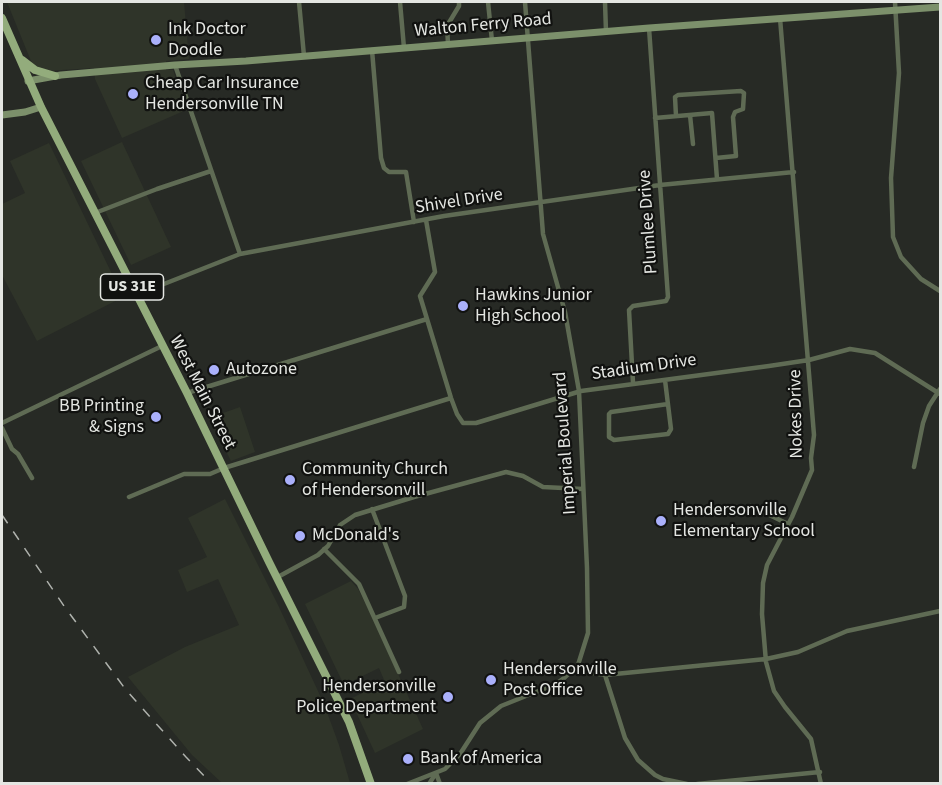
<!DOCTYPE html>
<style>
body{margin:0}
#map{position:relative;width:942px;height:785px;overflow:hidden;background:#272a25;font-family:"Source Sans 3",sans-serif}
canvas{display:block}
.frame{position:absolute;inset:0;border:3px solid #e4e6e2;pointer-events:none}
</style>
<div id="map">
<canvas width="942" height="785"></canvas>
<div class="frame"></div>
</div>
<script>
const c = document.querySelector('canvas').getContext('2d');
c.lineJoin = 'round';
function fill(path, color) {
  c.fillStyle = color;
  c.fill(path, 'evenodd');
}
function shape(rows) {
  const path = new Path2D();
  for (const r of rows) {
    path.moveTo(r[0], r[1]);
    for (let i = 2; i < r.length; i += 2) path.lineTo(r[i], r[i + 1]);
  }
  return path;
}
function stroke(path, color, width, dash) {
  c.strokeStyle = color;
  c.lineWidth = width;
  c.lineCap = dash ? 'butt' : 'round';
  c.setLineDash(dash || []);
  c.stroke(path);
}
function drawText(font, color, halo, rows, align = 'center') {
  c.font = font + ' "Source Sans 3",sans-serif';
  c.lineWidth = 4.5;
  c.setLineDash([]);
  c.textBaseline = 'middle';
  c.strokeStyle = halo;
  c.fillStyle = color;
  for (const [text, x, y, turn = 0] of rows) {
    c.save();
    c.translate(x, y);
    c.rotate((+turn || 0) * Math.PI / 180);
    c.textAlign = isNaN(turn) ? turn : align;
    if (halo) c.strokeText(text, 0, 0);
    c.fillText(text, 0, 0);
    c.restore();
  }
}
const built = shape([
 [7,2,184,2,189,59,166,61,166,70,173,70,186,110,122,138,95,79,94,68,46,71,33,66],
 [122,142,171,247,131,265,81,161],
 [49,143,123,297,37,341,2,275,2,204,25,193,10,161],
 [240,407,255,452,231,461,209,418],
 [225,499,279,607,324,704,339,745,350,783,222,783,192,755,128,677,185,647,239,625,218,579,187,592,178,570,207,557,188,518],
 [351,581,358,589,371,614,423,729,375,753,350,699,385,682,379,668,344,685,305,604]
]);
const street = shape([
 [299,2,304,56],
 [400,2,404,48],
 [488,2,492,41],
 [605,2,606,32],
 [895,2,899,73,891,178,893,237,901,257,921,279,940,291],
 [780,18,814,435,811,458,812,470,792,517,767,565,763,583,762,614,766,662,774,691,785,707,811,739,821,784],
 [448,44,447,26,459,6,459,2],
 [372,50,381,158,384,168,389,172,406,172,414,222],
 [175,65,240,254],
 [690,115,693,144],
 [676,116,675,97,678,95,741,91,744,93,743,109,735,112,733,117,736,156,716,158],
 [655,118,712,113,717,179],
 [95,213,157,189,211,171],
 [426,220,435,272,420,296,451,398,457,414,463,423,476,423,581,391,769,366,809,360,850,349,875,353,940,394],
 [136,295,240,254,444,216,660,185,794,172],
 [665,380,671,429,668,434,614,440,609,437,609,414,611,412,668,404],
 [633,383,629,310,633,306,666,301,668,297,649,28],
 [187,393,427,319],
 [2,423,162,346],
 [2,428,12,449,18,454,32,478],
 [914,467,923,423,929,406,940,389],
 [129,497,184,474,210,474,224,468,451,398],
 [751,506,788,524],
 [372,509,405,596,404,607,375,618],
 [324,549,359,584,399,672],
 [276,578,318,555,328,546,340,525,355,515,414,497,506,472,523,476,543,487,583,489],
 [578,665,587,672,605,675,766,659,798,652,847,631,940,611],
 [605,675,625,738,638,760,655,775,663,779,687,784],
 [436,773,440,784],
 [407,784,445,769,460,754,480,723,501,706,556,684,564,678,578,665,588,633,587,568,579,391,565,312,543,234,525,2],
 [429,784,436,773],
 [697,784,820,772]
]);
const secondary = shape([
 [28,81,61,75,175,65,246,61,649,28,940,7],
 [2,115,25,112,41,107]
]);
const primary = shape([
 [2,18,41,107,187,393,269,562,349,722,371,784],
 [22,60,35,70,55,76]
]);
const rail = shape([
 [2,515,64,606,126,690,186,757,212,784]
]);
const markers = [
 [156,40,6,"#aab0fb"],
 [133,94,6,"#aab0fb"],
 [463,306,6,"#aab0fb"],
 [214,370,6,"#aab0fb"],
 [156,417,6,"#aab0fb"],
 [290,480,6,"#aab0fb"],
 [661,521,6,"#aab0fb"],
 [300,536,6,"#aab0fb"],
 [491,680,6,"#aab0fb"],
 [448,697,6,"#aab0fb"],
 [408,759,6,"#aab0fb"]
];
const shields = [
 [132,287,63]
];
const shieldNames = [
 ["US 31E",132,287]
];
const streetNames = [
 ["Walton Ferry Road",483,26,-5],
 ["Shivel Drive",459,202,-9],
 ["Plumlee Drive",649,222,-94],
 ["Stadium Drive",644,368,-8],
 ["West Main Street",202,393,63],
 ["Nokes Drive",797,414,-91],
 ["Imperial Boulevard",566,443,-94]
];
const poiNames = [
 ["Ink Doctor",168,30],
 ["Doodle",168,51],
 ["Cheap Car Insurance",145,84],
 ["Hendersonville TN",145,105],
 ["Hawkins Junior",475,296],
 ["High School",475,317],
 ["Autozone",226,370],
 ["BB Printing",144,407,"right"],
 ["& Signs",144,428,"right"],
 ["Community Church",302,470],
 ["of Hendersonvill",302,491],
 ["Hendersonville",673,511],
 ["Elementary School",673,532],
 ["McDonald's",312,536],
 ["Hendersonville",503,670],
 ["Post Office",503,691],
 ["Hendersonville",436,687,"right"],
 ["Police Department",436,708,"right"],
 ["Bank of America",420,759]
];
fill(built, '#2f3429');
stroke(street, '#5f6b54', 4.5);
stroke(secondary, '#7c906b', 7);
stroke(primary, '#93ac7c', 8);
stroke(rail, '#afb2ad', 1.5, [10, 10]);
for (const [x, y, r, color] of markers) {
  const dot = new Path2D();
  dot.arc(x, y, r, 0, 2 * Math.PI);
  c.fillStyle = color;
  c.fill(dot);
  stroke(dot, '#111210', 2);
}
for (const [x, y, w] of shields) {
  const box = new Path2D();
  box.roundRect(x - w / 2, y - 13, w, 26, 4.5);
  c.fillStyle = '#111210';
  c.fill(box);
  stroke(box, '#e4e6e2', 1.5);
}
drawText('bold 16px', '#e4e6e2', null, shieldNames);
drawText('18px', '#e4e6e2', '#111210', streetNames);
drawText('18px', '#e4e6e2', '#111210', poiNames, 'left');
</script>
